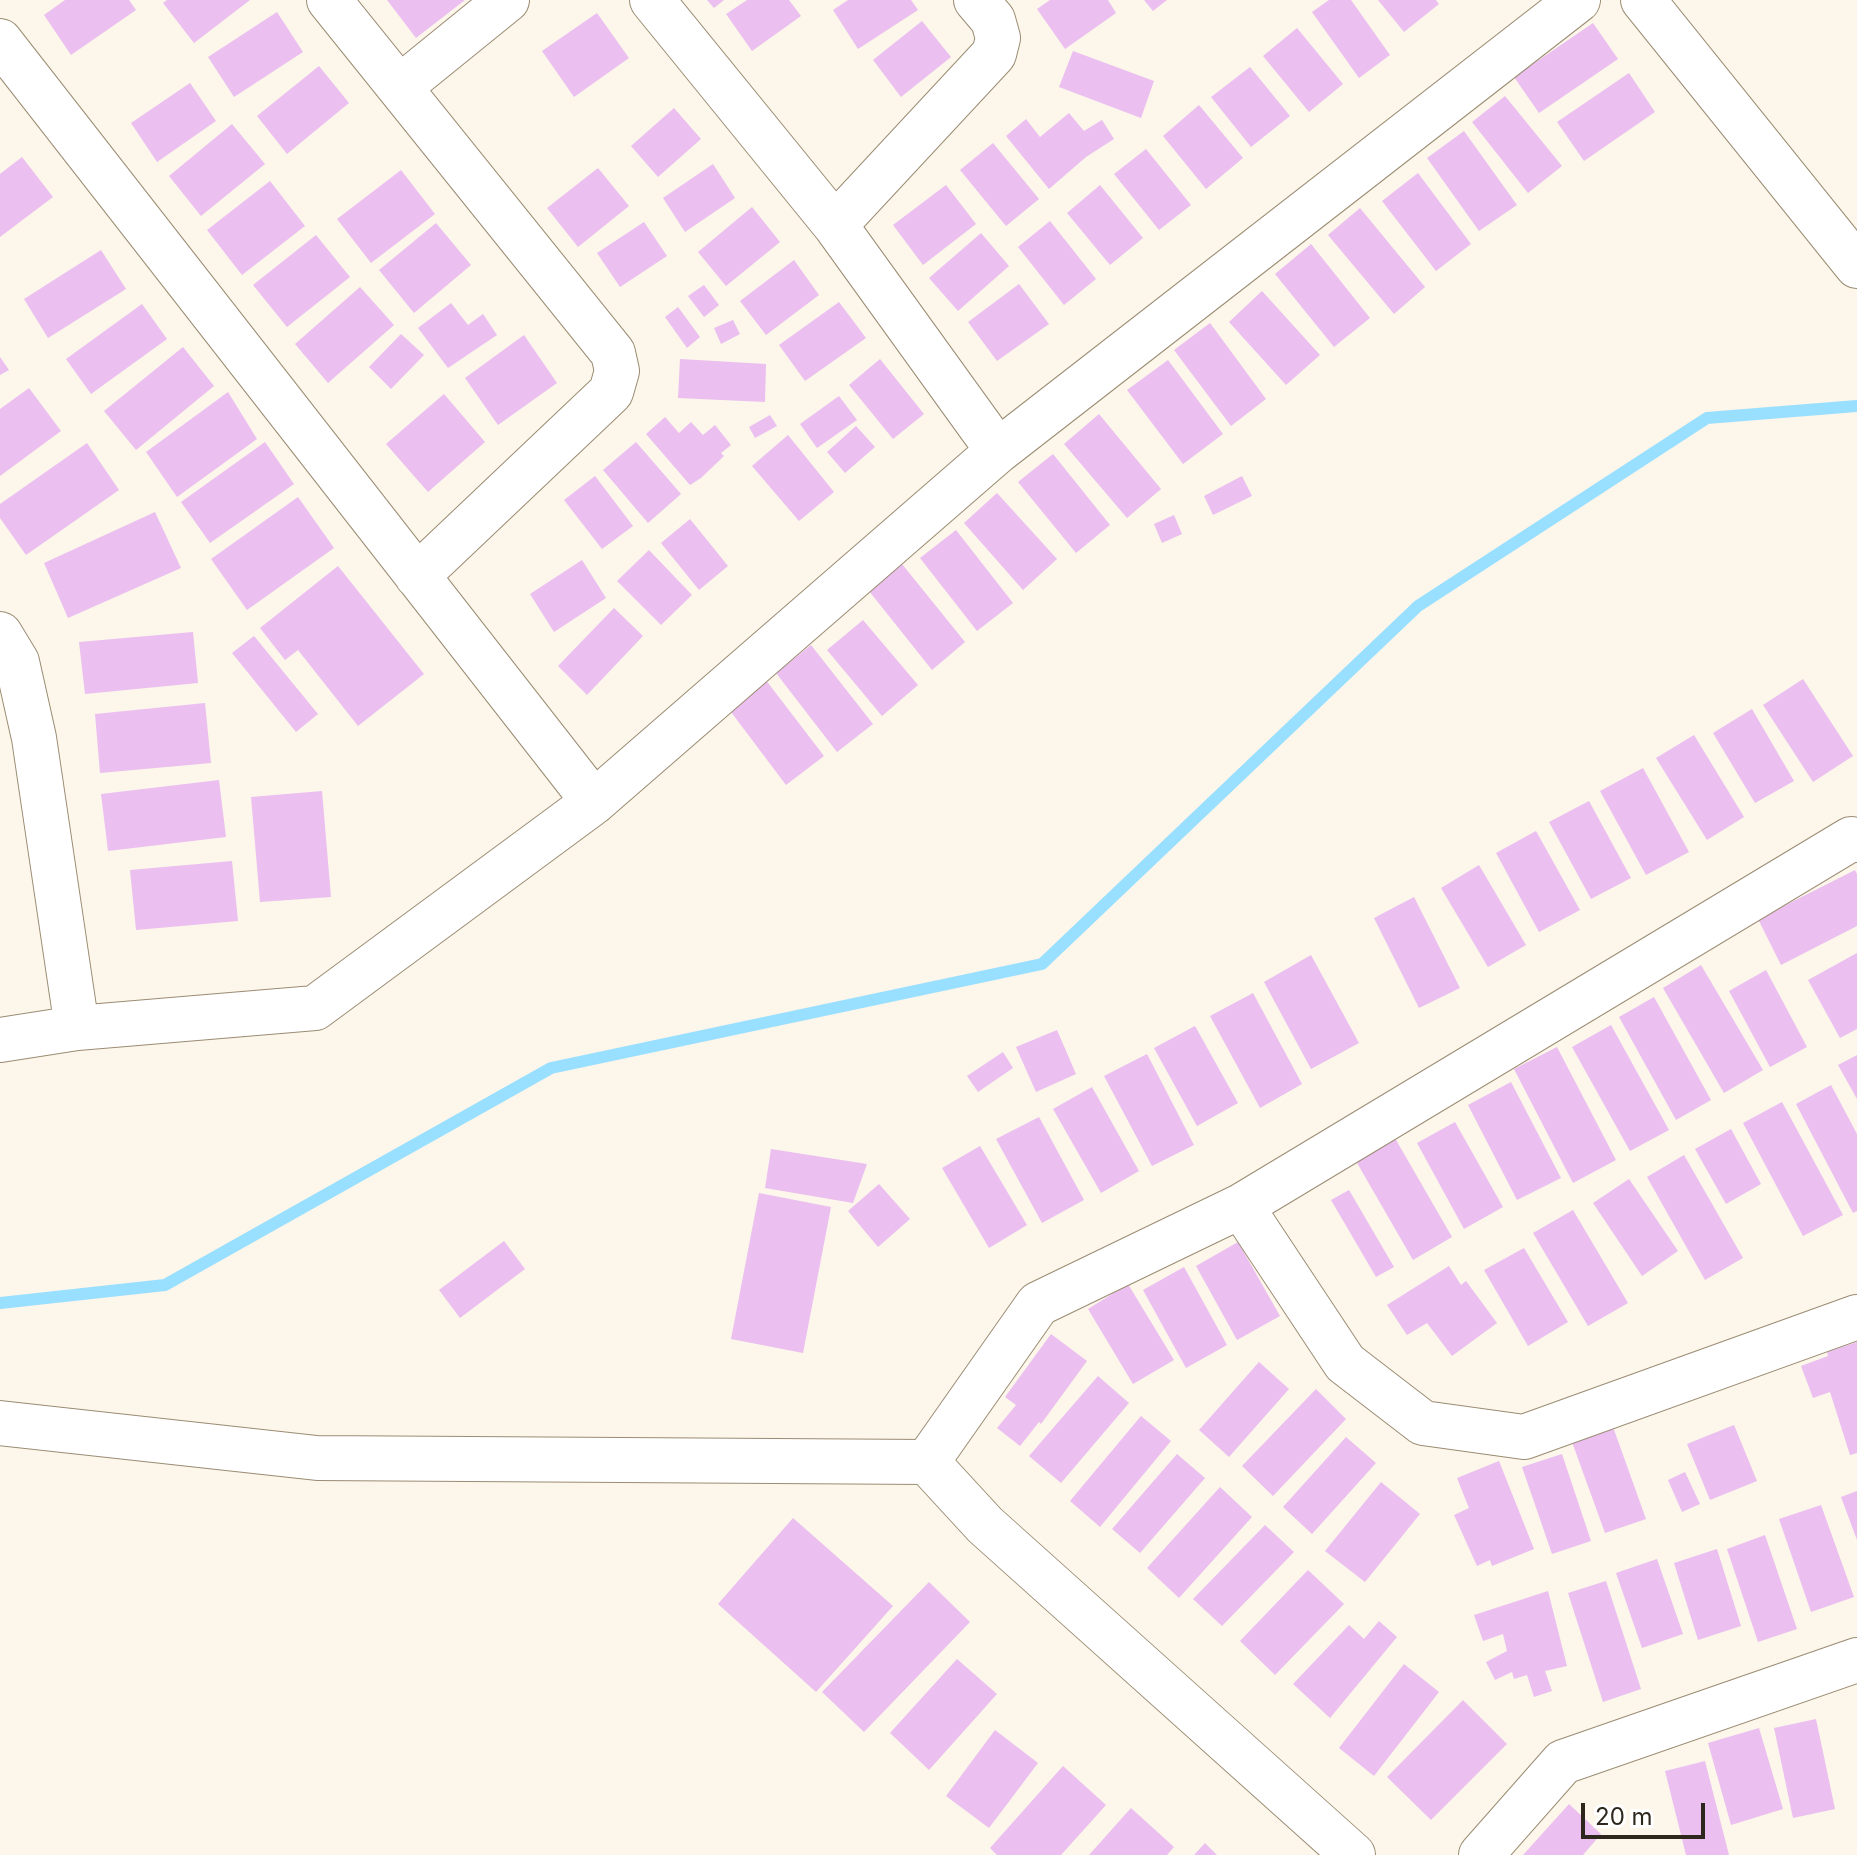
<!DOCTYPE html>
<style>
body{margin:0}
#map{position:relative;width:1857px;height:1855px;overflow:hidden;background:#fcf6eb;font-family:Inter,sans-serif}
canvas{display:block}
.scale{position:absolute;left:1581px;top:1803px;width:124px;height:36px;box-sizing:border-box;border:4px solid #2e271d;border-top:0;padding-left:10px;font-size:24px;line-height:28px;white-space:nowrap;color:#2e271d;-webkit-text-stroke:6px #fff;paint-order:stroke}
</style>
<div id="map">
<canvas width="1857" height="1855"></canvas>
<div class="scale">20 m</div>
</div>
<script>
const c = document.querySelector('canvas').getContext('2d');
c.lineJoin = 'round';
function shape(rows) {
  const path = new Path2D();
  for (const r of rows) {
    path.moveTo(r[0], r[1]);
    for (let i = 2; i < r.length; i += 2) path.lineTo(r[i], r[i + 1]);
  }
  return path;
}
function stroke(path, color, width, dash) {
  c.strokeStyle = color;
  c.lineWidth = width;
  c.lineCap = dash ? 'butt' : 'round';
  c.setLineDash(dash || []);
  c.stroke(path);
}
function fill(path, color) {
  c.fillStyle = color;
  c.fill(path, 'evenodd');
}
const stream = shape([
 [0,1303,165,1285,551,1068,1042,964,1418,606,1707,418,1857,406]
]);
const building = shape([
 [65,0,129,0,136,10,71,55,44,15],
 [167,0,250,0,194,43,163,3],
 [387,0,465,0,416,38],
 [707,0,724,0,714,8],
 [747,0,789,0,801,16,752,51,726,14],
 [848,0,911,0,918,10,858,49,833,10],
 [1050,0,1108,0,1116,13,1065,49,1037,9],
 [1144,0,1167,0,1153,11],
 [1329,0,1351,0,1390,55,1359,78,1312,12],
 [1378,0,1436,0,1439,4,1404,32],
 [277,12,303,52,234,97,208,57],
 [597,13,629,58,574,97,542,51],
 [922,21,951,57,901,97,873,60],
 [1593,23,1618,59,1539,113,1514,77],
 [1297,28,1343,84,1309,112,1263,56],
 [1073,51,1154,81,1141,118,1059,87],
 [319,66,349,103,287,154,257,116],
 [1250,67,1290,116,1251,147,1211,97],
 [1629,73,1655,112,1584,161,1557,122],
 [190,83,216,121,157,162,131,123],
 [1505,96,1562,166,1528,193,1472,122],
 [1199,105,1243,158,1206,189,1163,136],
 [674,108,701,139,658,177,631,146],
 [1069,113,1084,131,1102,120,1114,139,1086,157,1049,189,1006,136,1026,119,1040,137],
 [232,124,265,164,201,216,169,176],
 [1464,131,1517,205,1479,231,1427,158],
 [993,143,1039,199,1006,226,960,170],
 [1146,149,1191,205,1159,230,1114,174],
 [22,157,53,197,0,237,0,174],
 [713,164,735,198,685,232,663,198],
 [598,168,629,206,578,247,547,208],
 [401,170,435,214,371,263,337,219],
 [1418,173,1471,244,1436,271,1382,201],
 [270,181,305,226,242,275,207,230],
 [946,185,976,224,923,265,893,225],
 [1100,185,1143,238,1110,265,1067,213],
 [752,207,780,242,726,286,698,252],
 [1360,208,1425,287,1394,314,1328,235],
 [1050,221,1096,279,1064,305,1018,247],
 [644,222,667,256,620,287,597,253],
 [436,223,471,265,414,313,379,270],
 [981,233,1009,266,958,311,929,278],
 [316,235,350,277,287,327,253,285],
 [1311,244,1370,318,1334,347,1275,274],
 [101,250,126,289,48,338,24,299],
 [794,260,819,295,766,335,740,301],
 [1019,284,1049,324,997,361,968,322],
 [704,285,719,305,704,317,688,296],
 [360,287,394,325,328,383,295,344],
 [1262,291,1320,355,1286,385,1229,322],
 [839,302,866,338,805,381,779,345],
 [451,303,468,325,483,314,497,335,448,368,418,328],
 [142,304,167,339,91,394,66,359],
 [678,307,700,337,687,348,665,317],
 [733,320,740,334,721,344,714,328],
 [1210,323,1266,399,1231,426,1174,350],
 [401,334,424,355,391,389,369,367],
 [524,335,557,383,498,425,465,378],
 [183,347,214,386,136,450,104,411],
 [0,357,9,370,0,375],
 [680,359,766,364,765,402,678,398],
 [880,359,924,414,893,439,849,385],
 [1168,360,1223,434,1183,464,1127,390],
 [29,388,61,431,0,476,0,409],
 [228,392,257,439,177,497,146,452],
 [444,394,485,442,428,492,386,444],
 [839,396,857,420,817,448,800,424],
 [1099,414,1161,489,1127,518,1064,444],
 [770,415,777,426,755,438,749,427],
 [665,417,679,433,691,422,703,435,715,425,731,445,721,453,724,456,701,478,690,485,646,434],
 [856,426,875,447,845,473,827,452],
 [788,435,834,492,799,521,752,466],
 [265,442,294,484,210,543,181,502],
 [636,442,681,494,648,523,603,470],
 [87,443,119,490,26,555,0,518,0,504],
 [1053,454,1110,525,1076,553,1018,482],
 [595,476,633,526,602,549,564,500],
 [1242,476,1252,496,1213,515,1204,496],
 [997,493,1057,559,1023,590,964,523],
 [298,497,334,548,247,610,211,559],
 [155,512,181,568,68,618,44,563],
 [1174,515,1182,534,1162,543,1154,524],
 [690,519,728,566,699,590,661,543],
 [956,530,1013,603,977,631,920,558],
 [649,550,692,595,661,625,617,581],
 [582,560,606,598,554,632,530,594],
 [902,564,965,642,932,670,869,591],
 [338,566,424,674,358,726,298,650,285,660,260,628],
 [614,608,643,636,587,695,558,666],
 [863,620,918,685,882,716,827,650],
 [193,632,198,683,85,694,79,642],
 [254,636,318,714,296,732,232,653],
 [811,645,873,724,837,752,776,673],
 [765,679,824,756,786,785,728,708],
 [1803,679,1853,756,1813,782,1763,705],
 [205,703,211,763,100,773,95,714],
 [1752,709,1794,781,1755,803,1713,733],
 [1694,735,1744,817,1707,840,1656,758],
 [1643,768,1689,852,1646,875,1600,791],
 [219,780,226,837,108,851,101,794],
 [322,791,331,897,260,902,251,797],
 [1589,801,1631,878,1591,899,1549,822],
 [1536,831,1580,910,1539,932,1496,853],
 [232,861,238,921,136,930,130,870],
 [1479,865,1526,945,1488,967,1441,888],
 [1855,870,1857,874,1857,926,1781,965,1758,919],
 [1414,897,1460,988,1419,1008,1374,918],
 [1857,953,1857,1029,1840,1038,1808,980],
 [1311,955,1359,1043,1311,1069,1264,982],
 [1701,965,1763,1070,1724,1093,1663,988],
 [1766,970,1807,1047,1770,1067,1729,991],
 [1253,993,1302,1084,1260,1108,1210,1016],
 [1654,997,1711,1100,1676,1120,1619,1017],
 [1611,1025,1669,1130,1630,1151,1572,1047],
 [1195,1026,1238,1103,1197,1126,1154,1048],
 [1057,1030,1076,1074,1036,1092,1016,1047],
 [1557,1047,1616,1160,1573,1183,1514,1069],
 [1003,1052,1013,1068,978,1092,967,1076],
 [1147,1054,1194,1145,1152,1166,1104,1076],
 [1857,1055,1857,1099,1838,1065],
 [1511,1082,1561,1178,1517,1200,1468,1105],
 [1831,1085,1857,1134,1857,1211,1853,1213,1796,1104],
 [1092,1087,1139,1171,1101,1193,1053,1109],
 [1782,1102,1843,1215,1803,1236,1743,1123],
 [1039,1117,1084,1200,1042,1223,996,1139],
 [1455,1122,1503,1207,1464,1229,1417,1143],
 [1388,1126,1452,1237,1413,1260,1349,1149],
 [1731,1129,1761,1184,1726,1204,1695,1149],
 [980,1146,1027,1225,989,1248,942,1168],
 [771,1149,867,1164,853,1203,765,1188],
 [1684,1155,1743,1258,1705,1280,1647,1177],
 [1629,1179,1678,1251,1642,1276,1593,1203],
 [879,1184,910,1219,878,1247,848,1211],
 [1349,1190,1394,1267,1376,1277,1331,1200],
 [759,1193,831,1207,803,1353,731,1339],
 [1573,1210,1628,1303,1588,1326,1533,1233],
 [504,1241,525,1269,460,1318,439,1290],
 [1238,1242,1280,1316,1237,1340,1196,1266],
 [1524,1248,1568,1322,1528,1346,1484,1270],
 [1449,1266,1461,1285,1466,1281,1497,1323,1452,1356,1427,1323,1407,1335,1387,1305],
 [1184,1267,1227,1345,1186,1368,1143,1290],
 [1128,1284,1174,1360,1133,1384,1088,1309],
 [1051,1334,1087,1361,1041,1424,1039,1422,1020,1446,997,1428,1016,1405,1005,1397],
 [1857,1342,1857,1453,1850,1455,1830,1392,1813,1398,1801,1366,1828,1356,1827,1352],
 [1259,1362,1289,1389,1229,1457,1199,1430],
 [1098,1376,1129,1403,1061,1483,1029,1456],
 [1316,1389,1346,1419,1273,1496,1242,1466],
 [1141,1416,1171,1441,1100,1527,1070,1501],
 [1734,1425,1757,1481,1710,1500,1687,1444],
 [1613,1427,1646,1519,1605,1533,1572,1442],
 [1346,1437,1376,1463,1312,1534,1283,1507],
 [1177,1454,1205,1478,1140,1553,1112,1529],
 [1562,1454,1591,1541,1552,1554,1522,1467],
 [1499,1461,1534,1549,1492,1566,1490,1560,1477,1566,1454,1515,1469,1508,1457,1478],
 [1685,1472,1700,1504,1682,1512,1668,1480],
 [1381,1482,1420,1514,1365,1582,1325,1551],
 [1220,1487,1252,1517,1179,1598,1147,1568],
 [1857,1491,1857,1540,1841,1497],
 [1821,1505,1854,1597,1811,1612,1779,1519],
 [793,1518,893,1606,816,1692,718,1604],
 [1265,1525,1294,1552,1222,1626,1193,1599],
 [1765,1535,1797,1629,1758,1642,1727,1549],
 [1717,1549,1741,1626,1698,1640,1674,1563],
 [1657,1559,1683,1634,1642,1648,1616,1573],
 [1308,1570,1344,1604,1275,1675,1240,1641],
 [1606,1581,1641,1689,1603,1702,1568,1593],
 [929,1582,970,1622,864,1732,822,1692],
 [1548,1591,1567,1666,1545,1671,1552,1691,1534,1697,1527,1675,1514,1679,1512,1672,1495,1680,1486,1662,1507,1651,1503,1634,1483,1641,1474,1615],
 [1379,1621,1397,1637,1330,1718,1293,1684,1349,1625,1364,1639],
 [957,1659,997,1694,929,1770,890,1733],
 [1404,1664,1439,1692,1374,1776,1339,1748],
 [1463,1700,1507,1744,1431,1820,1387,1777],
 [1816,1719,1835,1809,1793,1818,1774,1728],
 [1759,1728,1783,1809,1731,1825,1708,1743],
 [995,1730,1038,1763,989,1828,946,1796],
 [1705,1761,1729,1855,1686,1855,1665,1771],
 [1063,1766,1106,1805,1061,1855,997,1855,990,1848],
 [1569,1804,1601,1834,1583,1855,1523,1855],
 [1131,1808,1174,1847,1167,1855,1089,1855],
 [1205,1843,1217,1855,1194,1855]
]);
const minor = shape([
 [329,0,613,353,617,371,611,392,417,576],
 [652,0,835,225],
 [976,0,993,20,998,38,994,54,835,225,998,451],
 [1643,0,1857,266],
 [0,41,594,802],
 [401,86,507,0],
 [0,634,17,662,34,738,77,1028],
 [0,1040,77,1028,315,1008,594,802,998,451,1578,0],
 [1241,1206,1345,1363,1423,1423,1524,1437,1857,1317],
 [0,1423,317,1458,927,1462,985,1525,1353,1855],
 [927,1462,1038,1304,1241,1206,1851,839,1857,840],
 [1481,1855,1563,1762,1857,1660]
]);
stroke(stream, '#99dfff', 12);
fill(building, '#ebbff0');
stroke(minor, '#9b8c73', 46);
stroke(minor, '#fff', 44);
</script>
